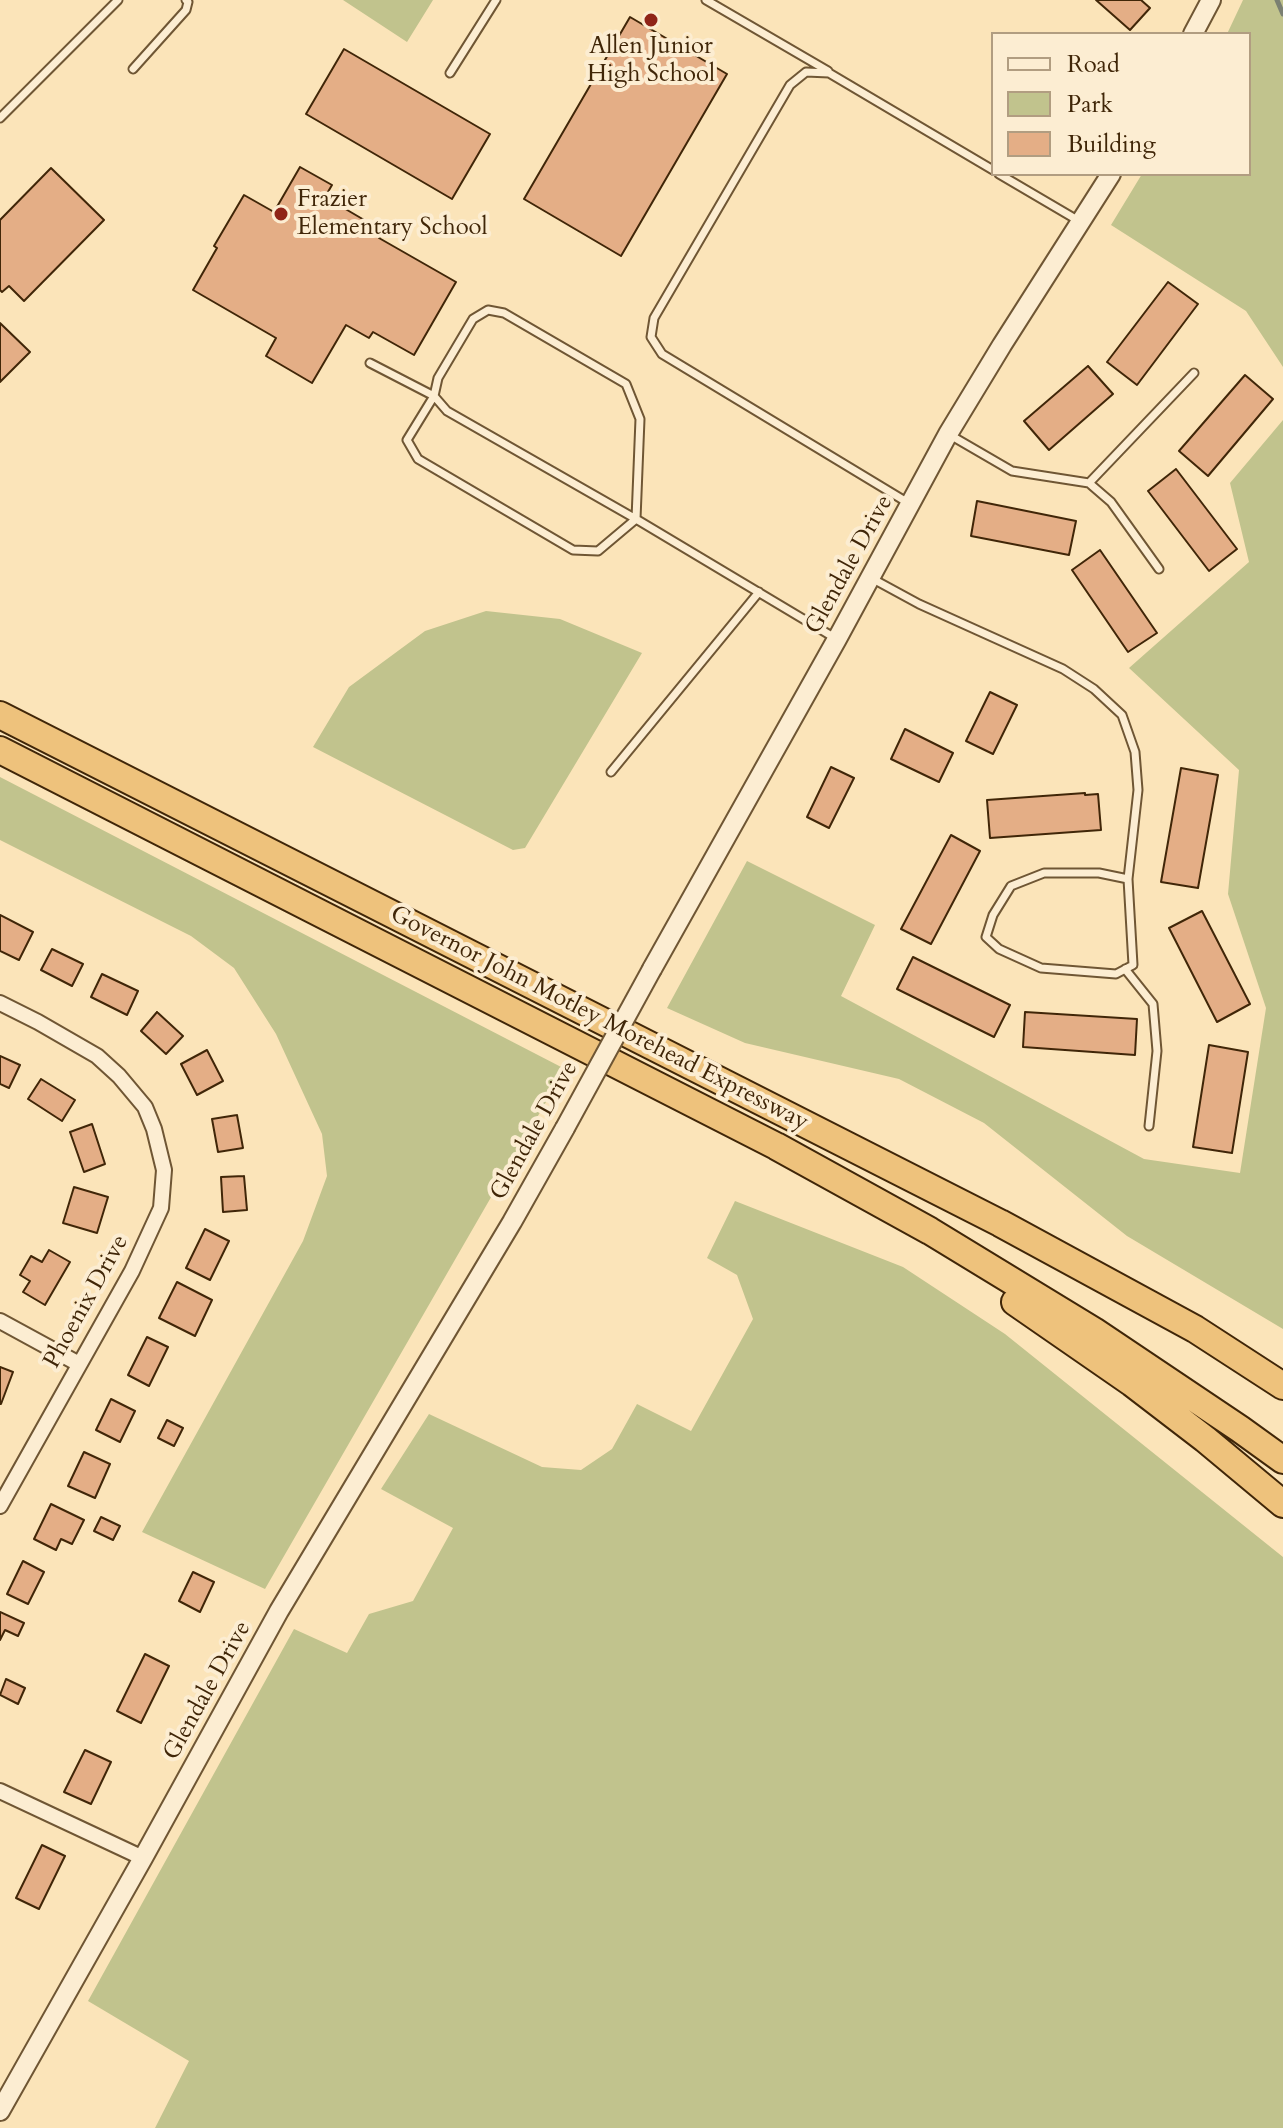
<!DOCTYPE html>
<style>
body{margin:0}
#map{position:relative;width:1283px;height:2128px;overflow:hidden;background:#fbe4b9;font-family:Cardo,serif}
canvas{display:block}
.legend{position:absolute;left:991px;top:32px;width:260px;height:144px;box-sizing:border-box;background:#fcedd2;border:2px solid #b19d81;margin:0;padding:10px 14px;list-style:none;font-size:24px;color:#402608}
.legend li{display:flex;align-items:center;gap:16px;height:40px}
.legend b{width:40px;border:2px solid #b19d81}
</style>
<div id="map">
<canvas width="1283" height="2128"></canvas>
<ul class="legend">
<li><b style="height:10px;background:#fcedd2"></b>Road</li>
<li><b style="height:22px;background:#c1c38d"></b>Park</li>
<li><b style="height:22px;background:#e4ae86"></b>Building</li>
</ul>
</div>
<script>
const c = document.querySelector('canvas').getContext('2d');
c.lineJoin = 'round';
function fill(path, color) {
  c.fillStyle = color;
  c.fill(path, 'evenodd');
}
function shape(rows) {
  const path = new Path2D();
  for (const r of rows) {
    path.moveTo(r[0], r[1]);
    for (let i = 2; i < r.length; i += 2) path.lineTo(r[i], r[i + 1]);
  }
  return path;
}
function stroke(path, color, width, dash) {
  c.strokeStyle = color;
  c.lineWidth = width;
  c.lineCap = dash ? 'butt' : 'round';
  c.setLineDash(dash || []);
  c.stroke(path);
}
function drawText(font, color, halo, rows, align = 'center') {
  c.font = font + ' Cardo,serif';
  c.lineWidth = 8;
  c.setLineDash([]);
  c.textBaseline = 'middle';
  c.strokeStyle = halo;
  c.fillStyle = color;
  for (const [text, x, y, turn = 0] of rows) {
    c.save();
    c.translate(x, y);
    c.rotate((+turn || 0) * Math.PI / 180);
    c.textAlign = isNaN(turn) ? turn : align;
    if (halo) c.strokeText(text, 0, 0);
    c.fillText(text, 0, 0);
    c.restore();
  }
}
const green = shape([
 [343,0,433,0,407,42],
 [1243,0,1283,0,1283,367,1246,311,1111,225,1142,174,1249,174,1249,34,1227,34],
 [1283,420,1283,1329,1127,1236,984,1123,899,1079,745,1043,667,1008,747,861,875,925,841,996,1144,1159,1240,1173,1266,1008,1228,894,1239,770,1129,668,1249,562,1230,483],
 [486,611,560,619,642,653,525,848,513,850,313,747,349,687,425,631],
 [0,777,565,1069,265,1589,142,1532,303,1241,327,1176,322,1134,276,1034,234,968,191,936,0,840],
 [735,1201,903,1267,1005,1334,1283,1557,1283,2128,155,2128,189,2061,88,2001,294,1629,347,1653,369,1614,413,1601,453,1528,381,1489,429,1414,542,1467,581,1470,612,1449,637,1404,691,1431,753,1319,737,1275,707,1258]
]);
const stream = shape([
 [1277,0,1283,14]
]);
const building = shape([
 [1096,0,1141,0,1150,8,1130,30,1096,0],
 [630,17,727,74,621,256,524,199,630,17],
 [344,49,490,134,452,199,306,114,344,49],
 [300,167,332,185,325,197,383,231,379,238,456,282,414,355,373,332,369,338,346,325,312,383,266,356,276,338,193,290,217,248,214,246,244,195,274,212,300,167],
 [51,168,104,220,24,301,9,286,2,292,0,290,0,220,51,168],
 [1168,282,1198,304,1137,385,1107,362,1168,282],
 [0,323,30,352,0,382,0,323],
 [1088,366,1113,394,1049,450,1024,421,1088,366],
 [1245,375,1273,399,1208,476,1179,451,1245,375],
 [1176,469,1237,549,1209,571,1148,491,1176,469],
 [977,501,1076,521,1069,555,971,536,977,501],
 [1100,550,1157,633,1128,652,1072,570,1100,550],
 [990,692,1017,705,993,754,966,741,990,692],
 [905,729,953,753,939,782,891,759,905,729],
 [831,767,854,778,829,828,807,817,831,767],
 [1181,768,1218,775,1198,888,1161,882,1181,768],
 [1085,793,1085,795,1098,794,1101,830,990,838,987,800,1085,793],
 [951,835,980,851,931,944,901,929,951,835],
 [1202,911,1250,1004,1217,1022,1169,928,1202,911],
 [0,915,33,932,19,960,0,951,0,915],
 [52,949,83,964,72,986,41,970,52,949],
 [913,957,1010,1005,994,1037,897,989,913,957],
 [102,974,138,991,127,1015,91,997,102,974],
 [157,1012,183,1036,166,1054,141,1031,157,1012],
 [1025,1012,1137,1019,1135,1055,1023,1047,1025,1012],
 [1209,1045,1248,1052,1232,1153,1193,1147,1209,1045],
 [207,1050,223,1081,197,1095,181,1064,207,1050],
 [0,1056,20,1065,9,1088,0,1084,0,1056],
 [41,1079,75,1100,62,1121,28,1099,41,1079],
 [237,1115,243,1148,218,1152,212,1119,237,1115],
 [92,1124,105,1164,84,1172,70,1132,92,1124],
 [244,1176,247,1210,223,1212,221,1177,244,1176],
 [74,1187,108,1197,97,1233,63,1223,74,1187],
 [205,1229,229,1241,210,1280,186,1268,205,1229],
 [49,1250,70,1262,45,1305,23,1292,30,1281,20,1275,31,1256,42,1262,49,1250],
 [177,1282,212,1300,195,1336,159,1318,177,1282],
 [147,1337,168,1347,149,1386,128,1375,147,1337],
 [0,1367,13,1372,1,1404,0,1404,0,1367],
 [111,1399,135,1411,120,1442,96,1430,111,1399],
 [167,1420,183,1428,174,1446,158,1438,167,1420],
 [84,1452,110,1464,95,1498,68,1486,84,1452],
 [51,1504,84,1520,72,1544,61,1539,56,1550,34,1539,51,1504],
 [101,1517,120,1526,113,1540,94,1531,101,1517],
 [23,1561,44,1572,28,1604,7,1594,23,1561],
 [193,1572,214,1582,200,1612,179,1601,193,1572],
 [0,1612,24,1623,18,1636,5,1630,0,1640,0,1612],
 [145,1654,169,1666,141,1723,117,1711,145,1654],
 [6,1679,25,1688,18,1704,0,1695,6,1679],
 [85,1750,111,1762,91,1804,64,1792,85,1750],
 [42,1845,65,1856,39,1909,16,1898,42,1845]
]);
const service = shape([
 [706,0,828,71],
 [133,69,186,10,188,2,186,0],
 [450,73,496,0],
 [0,118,118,0],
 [999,174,1079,221],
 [370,363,434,396,407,440,418,459,573,550,598,551,636,519,447,411,434,396,438,378,473,319,488,310,504,313,626,384,640,419,636,519,835,638],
 [950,435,1012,471,1089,483,1194,373],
 [1089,483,1111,502,1159,569],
 [910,504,662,354,651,337,654,318,790,85,806,72,829,73,993,170],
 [873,579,919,604,1063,669,1094,689,1122,715,1135,752,1138,790,1128,879,1133,965,1116,974,1041,968,999,949,986,937,993,915,1011,886,1044,873,1099,873,1128,879],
 [611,772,759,592],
 [1125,969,1153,1004,1157,1051,1149,1126]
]);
const minor = shape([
 [0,1003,38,1022,97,1056,119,1076,145,1107,154,1129,164,1170,161,1208,132,1271,0,1506],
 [0,1321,79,1364],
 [0,1791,143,1858]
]);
const tertiary = shape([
 [1193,34,1211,0],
 [652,969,837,639,948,434,1002,345,1111,174],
 [0,2111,143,1858,279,1611,512,1222,565,1128]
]);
const motorway = shape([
 [0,715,1000,1223,1195,1329,1283,1386],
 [0,750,776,1146,930,1231,1094,1331,1240,1429,1283,1460],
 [1015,1302,1132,1383,1205,1439,1283,1504]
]);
const tertiaryBridge = shape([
 [565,1128,652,969]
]);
const markers = [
 [651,20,8,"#8f2418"],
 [281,214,8,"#8f2418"]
];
const poiNames = [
 ["Allen Junior",651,47],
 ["High School",651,75],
 ["Frazier",297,200,"left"],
 ["Elementary School",297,228,"left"]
];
const streetNames = [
 ["Glendale Drive",850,565,-61],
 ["Governor John Motley Morehead Expressway",599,1019,27],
 ["Glendale Drive",535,1131,-61],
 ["Phoenix Drive",87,1302,-61],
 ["Glendale Drive",208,1691,-61]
];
fill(green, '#c1c38d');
stroke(stream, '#7b8072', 5);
fill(building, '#e4ae86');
stroke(building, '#402608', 2);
stroke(service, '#6f5634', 11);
stroke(minor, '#6f5634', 18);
stroke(tertiary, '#6f5634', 22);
stroke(motorway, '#402608', 30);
stroke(service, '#fcedd2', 7);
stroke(minor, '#fcedd2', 14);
stroke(tertiary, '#fcedd2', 18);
stroke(motorway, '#eec27c', 26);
stroke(tertiaryBridge, '#6f5634', 22, []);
stroke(tertiaryBridge, '#fcedd2', 18);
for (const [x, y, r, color] of markers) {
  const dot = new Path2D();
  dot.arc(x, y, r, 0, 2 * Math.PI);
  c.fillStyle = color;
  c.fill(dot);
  stroke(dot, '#fcedd2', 3);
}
drawText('24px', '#402608', '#fcedd2', poiNames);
drawText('24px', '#402608', '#fcedd2', streetNames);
</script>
